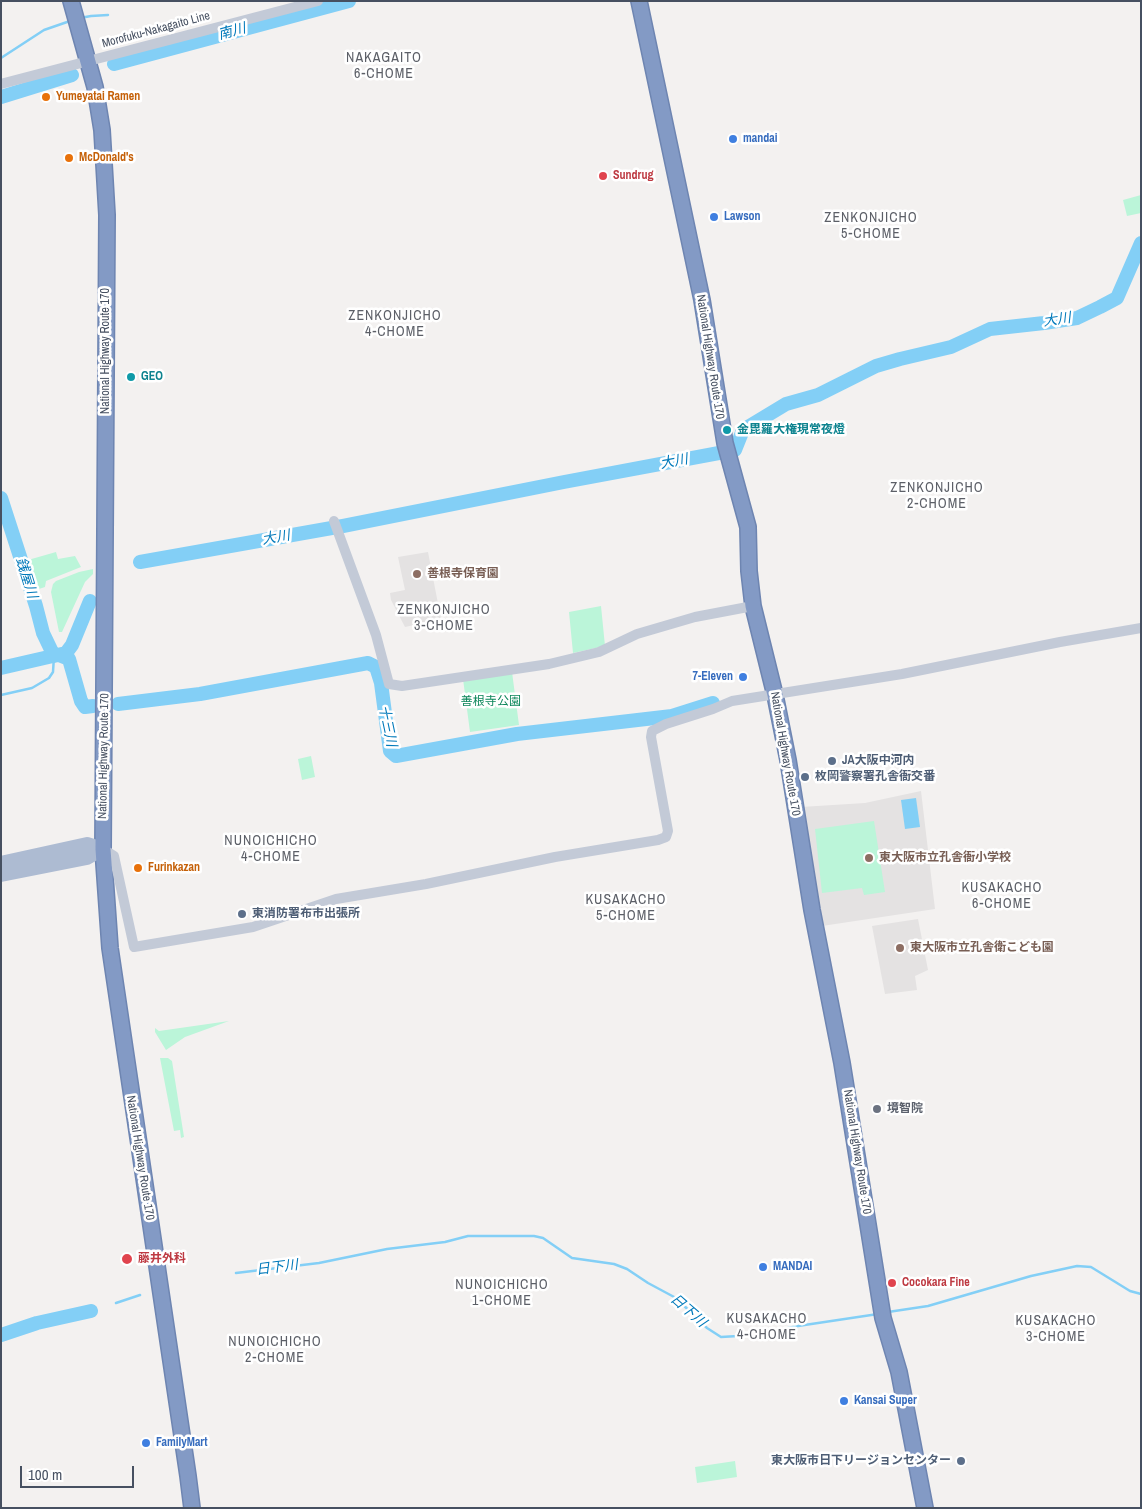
<!DOCTYPE html>
<meta charset="utf-8">
<style>
body{margin:0}
#map{position:relative;width:1142px;height:1509px;overflow:hidden;background:#f3f1f0;font-family:"Archivo Narrow",sans-serif}
canvas{display:block}
.frame{position:absolute;inset:0;border:2px solid #465061;pointer-events:none}
.scale{position:absolute;left:20px;top:1466px;width:114px;height:22px;box-sizing:border-box;border:2px solid #465061;border-top:0;padding-left:6px;font-size:15px;line-height:18px;white-space:nowrap;color:#465061;-webkit-text-stroke:4px #fff;paint-order:stroke}
</style>
<div id="map">
<canvas width="1142" height="1509"></canvas>
<div class="frame"></div>
<div class="scale">100 m</div>
</div>
<script>
const c = document.querySelector('canvas').getContext('2d');
c.lineJoin = 'round';
function fill(path, color) {
  c.fillStyle = color;
  c.fill(path, 'evenodd');
}
function shape(rows) {
  const path = new Path2D();
  for (const r of rows) {
    path.moveTo(r[0], r[1]);
    for (let i = 2; i < r.length; i += 2) path.lineTo(r[i], r[i + 1]);
  }
  return path;
}
function stroke(path, color, width, dash) {
  c.strokeStyle = color;
  c.lineWidth = width;
  c.lineCap = dash ? 'butt' : 'round';
  c.setLineDash(dash || []);
  c.stroke(path);
}
function drawText(font, color, halo, rows, align = 'center') {
  c.font = font + ' "Archivo Narrow","Noto Sans JP",sans-serif';
  c.lineWidth = 5;
  c.setLineDash([]);
  c.textBaseline = 'middle';
  c.strokeStyle = halo;
  c.fillStyle = color;
  for (const [text, x, y, turn = 0] of rows) {
    c.save();
    c.translate(x, y);
    c.rotate((+turn || 0) * Math.PI / 180);
    c.textAlign = isNaN(turn) ? turn : align;
    if (halo) c.strokeText(text, 0, 0);
    c.fillText(text, 0, 0);
    c.restore();
  }
}
const education = shape([
 [428,552,441,619,405,627,391,600,390,593,405,590,398,557],
 [921,791,935,909,822,926,801,807,865,803],
 [918,919,928,970,915,976,917,990,885,994,872,926]
]);
const green = shape([
 [1141,195,1141,213,1127,216,1123,200],
 [56,552,58,559,75,556,81,567,46,581,45,587,36,590,28,560],
 [93,569,93,574,85,582,62,632,59,632,51,592,53,584,56,581,79,572],
 [601,606,605,646,573,653,569,612],
 [512,672,519,725,470,732,463,679],
 [311,756,315,777,302,780,298,759],
 [874,821,885,892,864,895,862,888,822,893,815,829],
 [229,1021,185,1037,166,1050,155,1032,155,1028,159,1031],
 [160,1058,168,1058,172,1061,184,1137,181,1138,180,1130,174,1131],
 [735,1461,737,1477,697,1483,695,1467]
]);
const water = shape([
 [916,798,920,827,905,829,901,800]
]);
const stream = shape([
 [80,18,91,16,108,15],
 [1,58,44,30,70,21],
 [1,695,32,688,49,678,53,672,54,656],
 [236,1273,319,1263,387,1249,445,1242,468,1236,534,1236,543,1238,572,1258,614,1264,627,1269,648,1283,676,1298,707,1328,721,1337,755,1335,798,1326,878,1314],
 [116,1303,140,1295],
 [888,1312,928,1306,1031,1276,1077,1266,1091,1267,1130,1291,1141,1294]
]);
const river = shape([
 [114,64,349,1],
 [1,97,72,75],
 [1,498,36,606,43,633,54,656],
 [140,562,343,526,564,482,735,450,743,430,786,404,818,395,876,366,900,359,951,347,990,329,1044,323,1077,318,1100,307,1117,298,1141,243],
 [59,655,69,659,81,701,85,707,93,706],
 [1,668,66,653,72,645,90,601],
 [118,704,200,694,368,663,376,667,381,683,390,751,396,756,517,734,672,716,713,703],
 [1,1335,37,1323,91,1311]
]);
const minor = shape([
 [1,84,318,1],
 [334,521,376,635,389,684,402,686,549,664,599,652,637,634,695,617,753,606],
 [103,849,114,856,134,947,253,927,336,899,426,884,555,857,658,840,666,837,668,831,651,737,652,731,666,724,713,709,732,701,902,674,1060,642,1141,628]
]);
const major = shape([
 [1,863,87,844,103,849],
 [1,875,87,858,103,849]
]);
const highway = shape([
 [71,1,95,87,102,130,107,215,103,849,110,948,188,1476,192,1508],
 [639,1,702,300,725,443,748,527,749,571,753,606,775,695,788,760,812,910,842,1063,883,1318,899,1372,925,1508]
]);
const markers = [
 [46,97,5,"#e8710a"],
 [733,139,5,"#3f7fe0"],
 [69,158,5,"#e8710a"],
 [603,176,5,"#e0444e"],
 [714,217,5,"#3f7fe0"],
 [131,377,5,"#0f9aa8"],
 [727,430,5,"#0f9aa8"],
 [417,574,5,"#8d6e63"],
 [743,677,5,"#3f7fe0"],
 [832,761,5,"#5c6f8a"],
 [805,777,5,"#5c6f8a"],
 [869,858,5,"#8d6e63"],
 [138,868,5,"#e8710a"],
 [242,914,5,"#5c6f8a"],
 [900,948,5,"#8d6e63"],
 [877,1109,5,"#6b7280"],
 [127,1259,6,"#e0444e"],
 [763,1267,5,"#3f7fe0"],
 [892,1283,5,"#e0444e"],
 [844,1401,5,"#3f7fe0"],
 [146,1443,5,"#3f7fe0"],
 [961,1461,5,"#5c6f8a"]
];
const streetNames = [
 ["Morofuku-Nakagaito Line",156,30,-15],
 ["National Highway Route 170",106,351,-90],
 ["National Highway Route 170",710,357,81],
 ["National Highway Route 170",785,754,80],
 ["National Highway Route 170",104,756,-89],
 ["National Highway Route 170",857,1152,81],
 ["National Highway Route 170",140,1158,81]
];
const foodNames = [
 ["Yumeyatai Ramen",56,97],
 ["McDonald's",79,158],
 ["Furinkazan",148,868]
];
const shopNames = [
 ["mandai",743,139],
 ["Lawson",724,217],
 ["7-Eleven",733,677,"right"],
 ["MANDAI",773,1267],
 ["Kansai Super",854,1401],
 ["FamilyMart",156,1443]
];
const healthNames = [
 ["Sundrug",613,176],
 ["藤井外科",138,1259],
 ["Cocokara Fine",902,1283]
];
const cultureNames = [
 ["GEO",141,377],
 ["金毘羅大権現常夜燈",737,430]
];
const educationNames = [
 ["善根寺保育園",427,574],
 ["東大阪市立孔舎衙小学校",879,858],
 ["東大阪市立孔舎衛こども園",910,948]
];
const parkNames = [
 ["善根寺公園",491,702]
];
const serviceNames = [
 ["JA大阪中河内",842,761],
 ["枚岡警察署孔舎衙交番",815,777],
 ["東消防署布市出張所",252,914],
 ["東大阪市日下リージョンセンター",951,1461,"right"]
];
const worshipNames = [
 ["境智院",887,1109]
];
const waterNames = [
 ["南川",232,32,-15],
 ["大川",1057,320,-8],
 ["大川",674,462,-11],
 ["大川",276,538,-10],
 ["銭屋川",26,578,73],
 ["十三川",387,726,78],
 ["日下川",277,1268,-7],
 ["日下川",688,1311,41]
];
const neighbourhoodNames = [
 ["NAKAGAITO",384,58],
 ["6-CHOME",384,74],
 ["ZENKONJICHO",871,218],
 ["5-CHOME",871,234],
 ["ZENKONJICHO",395,316],
 ["4-CHOME",395,332],
 ["ZENKONJICHO",937,488],
 ["2-CHOME",937,504],
 ["ZENKONJICHO",444,610],
 ["3-CHOME",444,626],
 ["NUNOICHICHO",271,841],
 ["4-CHOME",271,857],
 ["KUSAKACHO",1002,888],
 ["6-CHOME",1002,904],
 ["KUSAKACHO",626,900],
 ["5-CHOME",626,916],
 ["NUNOICHICHO",502,1285],
 ["1-CHOME",502,1301],
 ["KUSAKACHO",767,1319],
 ["4-CHOME",767,1335],
 ["KUSAKACHO",1056,1321],
 ["3-CHOME",1056,1337],
 ["NUNOICHICHO",275,1342],
 ["2-CHOME",275,1358]
];
fill(education, '#e4e2e2');
fill(green, '#bbf5d9');
fill(water, '#83cff6');
stroke(stream, '#83cff6', 2.5);
stroke(river, '#83cff6', 14);
stroke(highway, '#6e85b1', 18);
stroke(minor, '#c3cad7', 10);
stroke(major, '#adbbd2', 14);
stroke(highway, '#839ac5', 15);
for (const [x, y, r, color] of markers) {
  const dot = new Path2D();
  dot.arc(x, y, r, 0, 2 * Math.PI);
  c.fillStyle = color;
  c.fill(dot);
  stroke(dot, '#fff', 2);
}
drawText('12px', '#465061', '#fff', streetNames);
drawText('bold 12px', '#c56008', '#fff', foodNames, 'left');
drawText('bold 12px', '#366cbe', '#fff', shopNames, 'left');
drawText('bold 12px', '#be3a42', '#fff', healthNames, 'left');
drawText('bold 12px', '#0d838f', '#fff', cultureNames, 'left');
drawText('bold 12px', '#785e54', '#fff', educationNames, 'left');
drawText('12px', '#0c865a', '#fff', parkNames);
drawText('bold 12px', '#4e5e75', '#fff', serviceNames, 'left');
drawText('bold 12px', '#5b616d', '#fff', worshipNames, 'left');
drawText('italic 14px', '#0079ba', '#fff', waterNames);
c.letterSpacing = '1px';
drawText('14px', '#5c5f67', '#fff', neighbourhoodNames);
c.letterSpacing = '0px';
</script>
